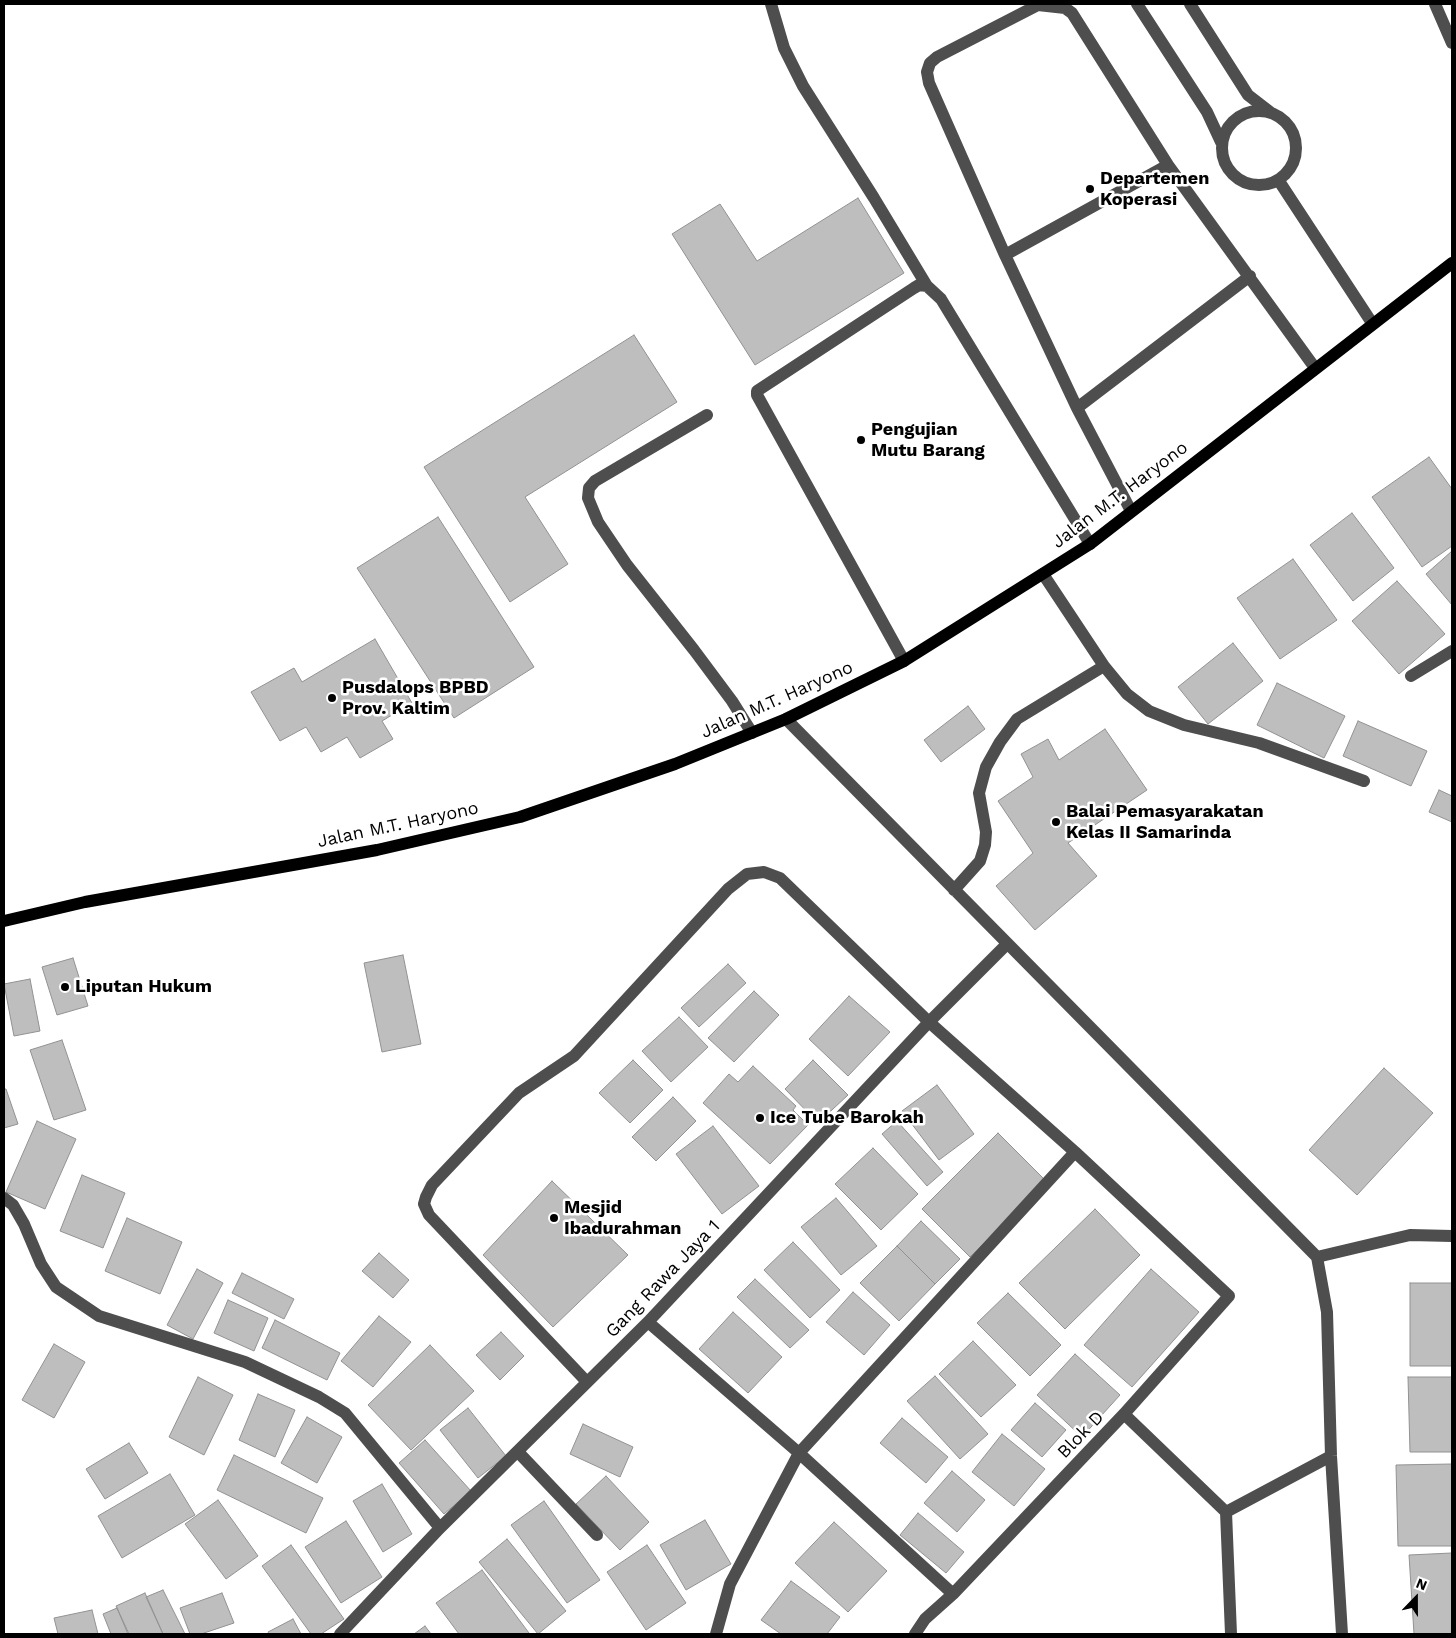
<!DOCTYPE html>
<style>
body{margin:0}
#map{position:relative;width:1456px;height:1638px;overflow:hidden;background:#fff;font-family:"Work Sans",sans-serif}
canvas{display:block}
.frame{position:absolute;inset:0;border:5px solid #000;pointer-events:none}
.north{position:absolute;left:1391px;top:1573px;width:50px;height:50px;-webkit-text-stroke:4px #fff;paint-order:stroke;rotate:22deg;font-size:14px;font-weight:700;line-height:20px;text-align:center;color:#000}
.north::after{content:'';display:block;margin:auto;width:18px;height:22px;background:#000;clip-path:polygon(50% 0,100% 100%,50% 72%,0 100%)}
</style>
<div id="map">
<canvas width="1456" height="1638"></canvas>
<div class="frame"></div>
<div class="north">N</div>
</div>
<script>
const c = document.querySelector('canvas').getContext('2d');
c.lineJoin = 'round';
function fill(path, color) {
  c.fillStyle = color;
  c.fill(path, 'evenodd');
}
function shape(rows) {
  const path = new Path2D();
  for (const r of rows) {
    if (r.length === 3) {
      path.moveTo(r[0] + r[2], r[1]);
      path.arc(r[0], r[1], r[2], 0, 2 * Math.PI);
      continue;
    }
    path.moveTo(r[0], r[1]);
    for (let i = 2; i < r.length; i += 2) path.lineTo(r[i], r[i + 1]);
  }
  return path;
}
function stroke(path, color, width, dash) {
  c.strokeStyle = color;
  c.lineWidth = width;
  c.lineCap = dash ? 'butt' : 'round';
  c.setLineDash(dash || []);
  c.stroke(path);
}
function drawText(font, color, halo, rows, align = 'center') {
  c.font = font + ' "Work Sans",sans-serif';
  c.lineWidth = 5;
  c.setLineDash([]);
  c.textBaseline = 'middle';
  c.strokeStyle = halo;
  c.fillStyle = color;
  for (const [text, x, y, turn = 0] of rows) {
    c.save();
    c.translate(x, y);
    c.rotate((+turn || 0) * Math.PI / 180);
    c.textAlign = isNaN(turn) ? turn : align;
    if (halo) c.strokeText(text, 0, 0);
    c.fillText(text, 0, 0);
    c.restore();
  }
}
const building = shape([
 [858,198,904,273,755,365,672,234,720,204,757,261,858,198],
 [634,335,677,402,525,497,568,564,510,602,424,467,634,335],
 [1429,457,1452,489,1452,546,1422,567,1372,497,1429,457],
 [1352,513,1394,568,1353,601,1310,545,1352,513],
 [438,517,534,667,454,718,357,568,438,517],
 [1452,551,1452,605,1426,574,1452,551],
 [1293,559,1337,620,1280,659,1237,598,1293,559],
 [1397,581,1445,634,1399,674,1352,621,1397,581],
 [375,639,412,703,382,721,393,739,360,758,347,737,321,752,306,727,280,741,251,692,294,668,302,682,375,639],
 [1233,643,1263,681,1208,724,1178,687,1233,643],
 [1277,683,1345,716,1324,758,1257,725,1277,683],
 [968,706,985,729,941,762,924,740,968,706],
 [1358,721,1427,751,1411,786,1343,756,1358,721],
 [1105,729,1147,790,1068,843,1097,876,1035,930,996,886,1033,853,998,801,1033,777,1021,754,1048,739,1059,760,1105,729],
 [1439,790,1452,796,1452,822,1429,812,1439,790],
 [403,955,421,1044,382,1052,364,963,403,955],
 [73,958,88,1006,57,1015,42,967,73,958],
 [728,964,746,983,699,1027,681,1008,728,964],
 [30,979,40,1031,14,1036,4,984,30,979],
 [754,991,779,1015,734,1062,708,1038,754,991],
 [849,996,890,1032,848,1076,809,1039,849,996],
 [679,1017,708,1047,671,1082,642,1051,679,1017],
 [62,1040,86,1110,54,1120,30,1050,62,1040],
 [633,1060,663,1090,630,1123,599,1093,633,1060],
 [813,1060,848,1095,818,1123,785,1089,813,1060],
 [753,1066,796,1106,793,1110,808,1125,770,1164,703,1103,729,1074,738,1082,753,1066],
 [1384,1068,1433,1113,1357,1195,1309,1150,1384,1068],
 [937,1085,974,1134,939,1160,902,1111,937,1085],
 [4,1089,6,1089,18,1124,4,1128,4,1089],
 [673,1097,696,1121,656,1161,632,1137,673,1097],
 [37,1121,76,1139,45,1209,6,1192,37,1121],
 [897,1121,943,1172,927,1186,882,1134,897,1121],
 [713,1126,759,1186,722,1214,676,1154,713,1126],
 [998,1133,1046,1181,970,1257,922,1209,998,1133],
 [873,1148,918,1194,881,1230,835,1184,873,1148],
 [82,1175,125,1193,103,1248,60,1231,82,1175],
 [552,1181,628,1255,553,1327,483,1255,552,1181],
 [836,1198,877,1246,841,1275,801,1227,836,1198],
 [1095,1209,1140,1255,1065,1329,1019,1283,1095,1209],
 [127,1218,182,1242,160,1294,105,1271,127,1218],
 [921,1221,960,1259,935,1284,897,1246,921,1221],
 [793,1242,840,1290,810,1318,764,1270,793,1242],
 [897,1246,935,1284,899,1321,860,1283,897,1246],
 [379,1253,409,1280,393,1298,362,1271,379,1253],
 [197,1269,223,1283,193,1339,167,1325,197,1269],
 [1151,1269,1199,1312,1132,1387,1084,1345,1151,1269],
 [242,1273,294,1299,284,1319,232,1293,242,1273],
 [755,1279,809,1330,790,1348,737,1297,755,1279],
 [1410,1283,1452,1283,1452,1366,1410,1366,1410,1283],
 [853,1292,890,1325,864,1355,826,1322,853,1292],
 [1008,1293,1061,1345,1030,1376,977,1323,1008,1293],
 [228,1300,268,1318,254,1351,214,1333,228,1300],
 [733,1312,782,1357,748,1393,699,1349,733,1312],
 [379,1316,411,1342,373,1387,341,1361,379,1316],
 [275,1320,340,1353,327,1380,262,1348,275,1320],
 [501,1332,524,1356,500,1380,476,1355,501,1332],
 [973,1341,1016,1385,981,1417,939,1374,973,1341],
 [54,1344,85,1362,54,1418,22,1400,54,1344],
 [430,1345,474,1391,411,1450,368,1405,430,1345],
 [1075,1354,1120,1395,1082,1437,1037,1395,1075,1354],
 [935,1376,988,1434,960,1459,907,1401,935,1376],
 [198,1377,233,1395,204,1455,169,1437,198,1377],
 [1408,1377,1452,1377,1452,1452,1410,1452,1408,1377],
 [258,1394,295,1410,275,1457,239,1440,258,1394],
 [1035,1403,1066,1430,1042,1457,1011,1430,1035,1403],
 [468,1408,506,1456,478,1478,440,1430,468,1408],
 [307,1417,342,1437,317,1483,281,1463,307,1417],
 [902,1418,948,1457,926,1483,880,1443,902,1418],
 [583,1424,633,1447,620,1477,570,1454,583,1424],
 [1002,1434,1045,1469,1014,1506,972,1472,1002,1434],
 [425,1440,471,1491,444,1514,399,1463,425,1440],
 [129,1443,148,1473,105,1499,86,1469,129,1443],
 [234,1455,323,1498,306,1533,217,1490,234,1455],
 [1452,1464,1452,1546,1398,1546,1396,1465,1452,1464],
 [952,1471,985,1500,957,1532,924,1503,952,1471],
 [170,1474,195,1515,122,1558,98,1516,170,1474],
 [606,1476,649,1522,620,1550,576,1504,606,1476],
 [382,1484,412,1534,383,1552,353,1501,382,1484],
 [218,1500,258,1556,226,1579,185,1524,218,1500],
 [544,1501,600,1580,567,1603,511,1525,544,1501],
 [918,1513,964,1552,946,1573,900,1535,918,1513],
 [705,1520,731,1564,686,1590,660,1545,705,1520],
 [346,1521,382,1577,341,1603,305,1547,346,1521],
 [834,1522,887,1571,848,1612,795,1563,834,1522],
 [507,1539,566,1611,538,1634,479,1562,507,1539],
 [291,1545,344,1619,321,1634,311,1634,262,1566,291,1545],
 [647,1545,686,1603,646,1630,607,1572,647,1545],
 [1452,1553,1452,1634,1414,1634,1409,1555,1452,1553],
 [482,1570,529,1633,527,1634,459,1634,436,1603,482,1570],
 [791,1581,840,1617,827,1634,781,1634,761,1620,791,1581],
 [163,1590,185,1634,163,1634,146,1597,163,1590],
 [145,1593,163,1634,129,1634,116,1606,145,1593],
 [222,1593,234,1623,201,1634,190,1634,180,1608,222,1593],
 [117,1608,128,1634,111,1634,103,1614,117,1608],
 [92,1610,98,1634,58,1634,54,1618,92,1610],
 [293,1619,301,1634,269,1634,268,1632,293,1619],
 [425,1626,431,1634,414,1634,425,1626]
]);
const minor = shape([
 [771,4,784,48,803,86,874,198,927,286],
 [1137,4,1207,112,1221,142],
 [1190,4,1248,95,1270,112],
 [1435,4,1452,43],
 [1259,148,37],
 [1279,181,1372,323],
 [1005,255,1168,165],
 [1077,408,1250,276],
 [707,415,595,481,589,488,588,498,598,522,627,565,694,650,732,701,752,733],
 [1131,511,1077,408,1005,255,929,83,927,72,930,63,937,57,1038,5,1065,8,1072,13,1168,165,1315,368],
 [1043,574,1104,666,1127,694,1149,711,1184,725,1259,743,1364,781],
 [904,661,757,395,757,391,914,288,919,285,927,286,941,299,1090,544],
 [1411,676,1452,651],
 [786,719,1317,1257,1327,1312,1331,1456,1342,1634],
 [954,890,980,861,985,845,986,832,979,793,986,767,1000,742,1017,719,1104,666],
 [4,1198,13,1205,24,1224,41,1264,56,1287,99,1316,245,1362,319,1397,345,1413,440,1528],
 [1317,1257,1410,1235,1452,1236],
 [648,1322,799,1453,953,1594],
 [587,1382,429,1215,424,1204,426,1197,432,1185,519,1093,574,1056,728,889,747,874,764,872,780,878,929,1022,1075,1152,1229,1296,1124,1414,953,1594,925,1619,915,1634],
 [1124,1414,1226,1512,1231,1634],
 [519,1453,597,1535],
 [1226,1512,1331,1456],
 [340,1634,440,1528,648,1322,929,1022,1007,944],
 [716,1634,730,1584,799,1453,1075,1152]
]);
const major = shape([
 [4,921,85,902,377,850,520,817,675,764,786,719,904,661,1090,544,1452,263]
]);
const markers = [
 [1090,189,5,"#000"],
 [861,440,5,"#000"],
 [332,698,5,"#000"],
 [1056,822,5,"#000"],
 [65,987,5,"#000"],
 [760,1118,5,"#000"],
 [554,1218,5,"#000"]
];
const poiNames = [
 ["Departemen",1100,179],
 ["Koperasi",1100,200],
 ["Pengujian",871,430],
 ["Mutu Barang",871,451],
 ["Pusdalops BPBD",342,688],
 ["Prov. Kaltim",342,709],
 ["Balai Pemasyarakatan",1066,812],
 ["Kelas II Samarinda",1066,833],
 ["Liputan Hukum",75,987],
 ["Ice Tube Barokah",770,1118],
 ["Mesjid",564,1208],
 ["Ibadurahman",564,1229]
];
const streetNames = [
 ["Jalan M.T. Haryono",1120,495,-37],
 ["Jalan M.T. Haryono",777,700,-24],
 ["Jalan M.T. Haryono",398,825,-12],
 ["Gang Rawa Jaya 1",663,1279,-46],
 ["Blok D",1081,1435,-46]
];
fill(building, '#bebebe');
stroke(building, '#929292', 1);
stroke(minor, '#4e4e4e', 12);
stroke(major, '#000', 12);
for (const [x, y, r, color] of markers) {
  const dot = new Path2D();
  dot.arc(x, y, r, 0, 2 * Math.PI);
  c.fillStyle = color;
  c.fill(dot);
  stroke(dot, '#fff', 2);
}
drawText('bold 18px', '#000', '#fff', poiNames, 'left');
drawText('18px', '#000', '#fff', streetNames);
</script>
